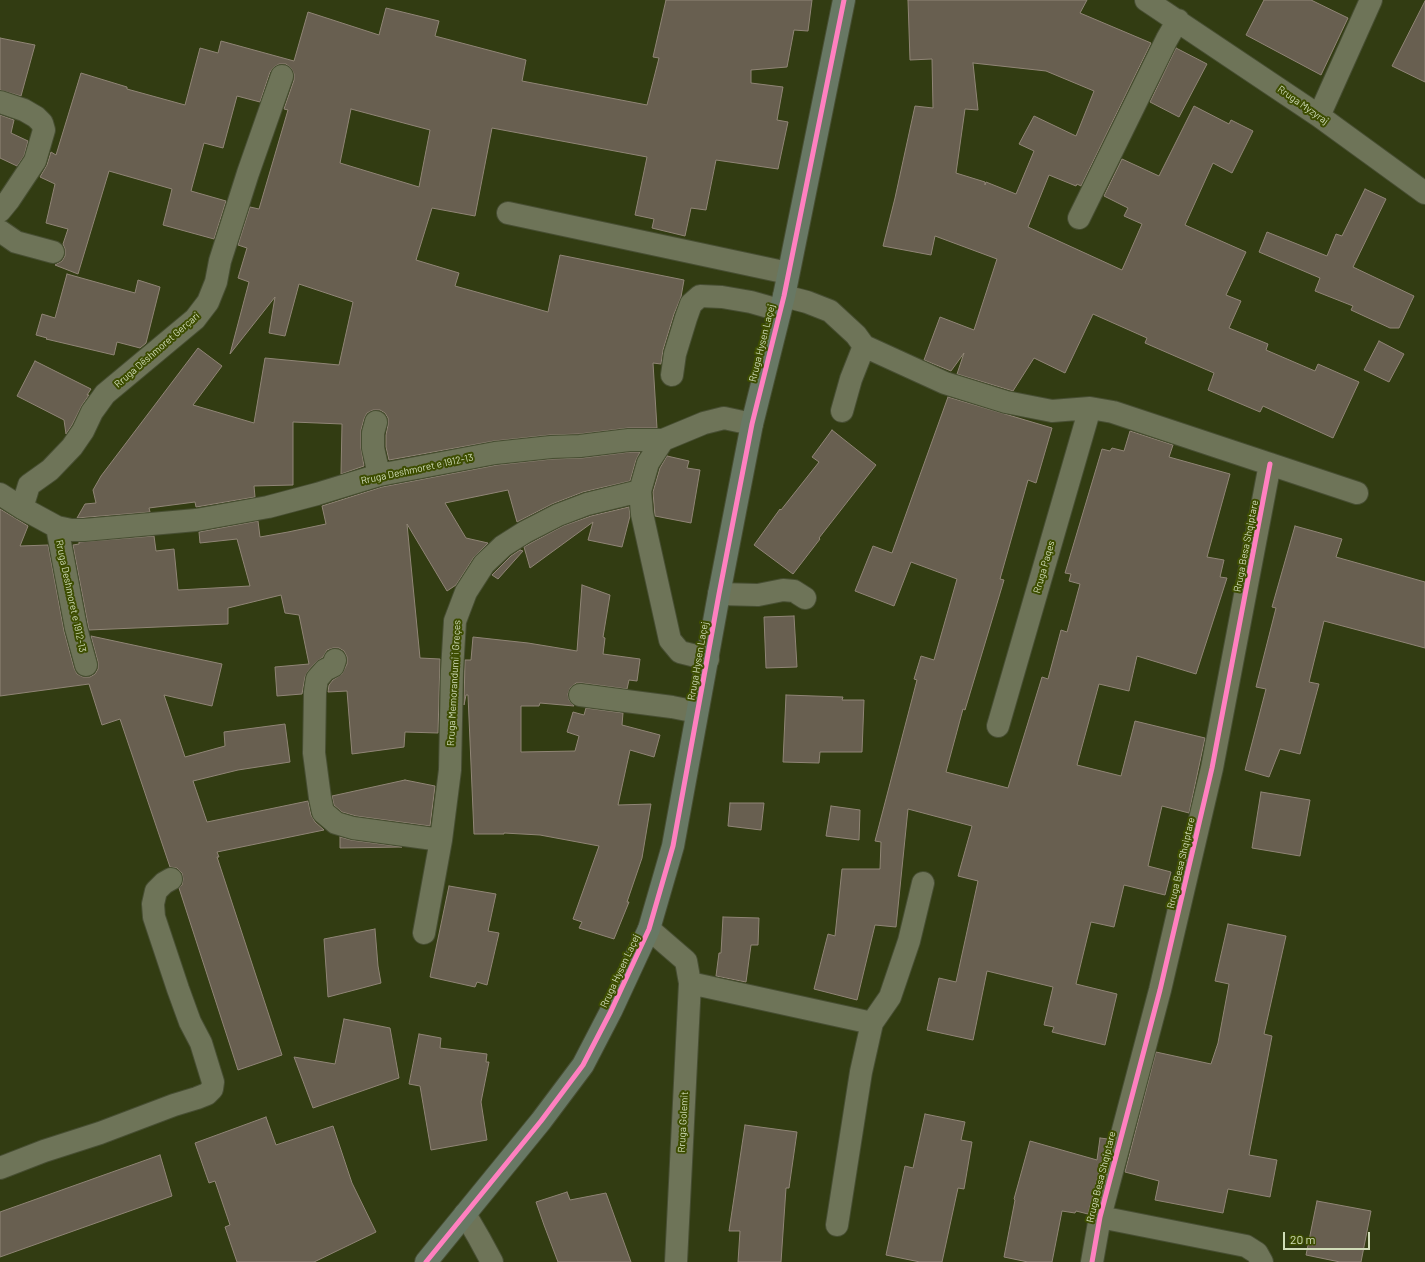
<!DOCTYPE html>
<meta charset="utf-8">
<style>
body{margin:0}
#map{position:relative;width:1425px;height:1262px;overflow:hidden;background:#323c12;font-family:Barlow,sans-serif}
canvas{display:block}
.scale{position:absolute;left:1283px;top:1232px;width:87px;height:18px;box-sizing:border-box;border:2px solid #d0dcb8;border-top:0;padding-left:5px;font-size:12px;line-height:14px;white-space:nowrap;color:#d0dcb8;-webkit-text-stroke:3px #3d4d00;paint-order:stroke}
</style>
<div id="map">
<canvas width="1425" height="1262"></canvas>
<div class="scale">20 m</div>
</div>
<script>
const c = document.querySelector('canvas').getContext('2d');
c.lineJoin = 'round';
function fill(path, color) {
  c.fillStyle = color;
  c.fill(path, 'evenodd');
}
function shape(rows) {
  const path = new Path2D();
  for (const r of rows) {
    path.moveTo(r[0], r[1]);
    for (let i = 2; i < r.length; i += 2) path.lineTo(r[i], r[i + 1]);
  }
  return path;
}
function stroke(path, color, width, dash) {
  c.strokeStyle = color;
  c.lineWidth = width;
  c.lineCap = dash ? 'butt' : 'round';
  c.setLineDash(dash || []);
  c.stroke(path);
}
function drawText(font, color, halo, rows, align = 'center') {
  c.font = font + ' Barlow,sans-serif';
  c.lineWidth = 4;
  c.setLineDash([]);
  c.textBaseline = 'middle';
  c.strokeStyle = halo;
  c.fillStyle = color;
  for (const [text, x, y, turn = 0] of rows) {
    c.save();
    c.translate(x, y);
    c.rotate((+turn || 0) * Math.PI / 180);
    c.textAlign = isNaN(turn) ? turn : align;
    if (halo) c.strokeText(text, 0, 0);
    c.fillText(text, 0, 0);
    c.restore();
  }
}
const building = shape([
 [666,0,812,0,808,31,794,30,787,67,751,70,751,83,783,87,777,120,788,122,778,169,716,160,706,210,691,208,685,236,652,228,654,219,635,215,647,157,492,128,475,216,432,208,416,260,459,273,455,286,548,312,560,255,684,280,681,297,674,314,663,350,661,364,653,363,657,428,628,428,579,434,550,435,494,441,389,460,386,447,386,435,388,425,388,418,385,413,380,410,373,410,367,413,364,419,361,430,361,448,364,466,341,474,342,424,293,422,293,485,254,486,255,497,196,507,195,502,149,508,150,512,77,518,85,504,96,503,93,490,101,476,198,348,222,366,193,405,254,423,265,358,339,365,353,302,299,284,285,336,269,333,275,297,230,354,249,282,238,278,247,248,238,245,250,207,259,209,288,110,284,109,294,80,294,74,291,68,286,64,279,64,274,67,270,72,260,102,237,96,223,148,204,143,191,191,226,201,214,239,163,225,172,189,109,171,78,274,55,265,62,261,65,256,65,249,63,244,68,229,46,223,55,184,40,177,47,165,51,152,56,155,81,73,127,87,127,89,185,105,200,48,218,53,221,41,294,61,308,12,379,35,386,8,439,21,435,36,526,60,522,81,647,105,659,58,653,57,666,0],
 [351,109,430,130,419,187,340,163,351,109],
 [908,0,1087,0,1080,13,1151,43,1081,186,1077,184,1076,186,1049,175,1028,227,1122,270,1142,224,1124,216,1128,208,1104,196,1122,159,1159,176,1194,106,1229,124,1231,120,1253,131,1232,173,1213,163,1185,225,1246,252,1226,295,1241,301,1229,328,1268,344,1266,350,1315,371,1318,364,1359,382,1333,438,1263,406,1260,412,1208,390,1214,373,1145,343,1147,338,1093,314,1065,373,1034,358,1013,391,957,374,964,353,951,371,924,360,940,317,974,330,997,259,935,236,931,255,883,246,895,198,915,106,933,108,932,59,910,60,908,0],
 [973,63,1046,71,1094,91,1076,136,1034,116,1019,144,1034,151,1016,194,986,182,985,185,985,182,956,173,965,109,978,110,973,63],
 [1264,0,1311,0,1348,18,1321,75,1246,35,1264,0],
 [1425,1,1425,82,1392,66,1425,1],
 [0,38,35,45,21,96,0,90,0,38],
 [1176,48,1207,64,1179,117,1150,102,1176,48],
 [0,115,14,120,11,133,28,141,24,156,17,166,0,158,0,115],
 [1365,189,1386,199,1353,267,1414,296,1399,328,1390,328,1351,310,1353,306,1315,291,1320,278,1259,252,1267,232,1327,256,1336,234,1342,236,1365,189],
 [67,274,135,293,138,280,160,287,146,343,140,348,117,342,114,355,46,339,47,338,36,335,42,314,55,318,67,274],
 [1379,341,1404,354,1389,382,1364,370,1379,341],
 [35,361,91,389,87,395,89,395,82,405,72,425,66,434,64,420,17,396,35,361],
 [948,397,1052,428,1036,483,1028,480,1000,579,1004,580,965,710,963,709,946,772,1008,788,1042,677,1048,679,1061,630,1067,632,1080,584,1069,581,1071,574,1065,573,1102,449,1110,451,1112,448,1124,451,1130,431,1173,445,1169,457,1230,474,1207,557,1224,560,1220,577,1227,578,1196,674,1137,656,1129,691,1099,684,1077,765,1121,776,1135,721,1205,738,1189,813,1162,806,1148,866,1171,872,1165,895,1124,885,1114,927,1091,922,1076,984,1117,994,1105,1045,1052,1032,1054,1027,1044,1025,1053,987,987,971,973,1040,927,1030,939,978,956,982,978,881,958,876,972,826,908,809,896,927,875,925,857,1000,814,989,828,934,835,936,842,869,880,869,881,842,875,841,917,680,914,679,921,656,934,660,957,579,911,562,894,606,855,591,873,546,892,553,948,397],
 [832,430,876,465,819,538,820,539,793,574,754,545,780,509,781,510,819,462,812,457,832,430],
 [630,452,640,452,636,460,630,481,583,492,552,504,517,522,508,490,445,503,466,538,488,543,474,557,456,585,447,591,407,524,420,658,440,659,438,733,405,732,404,747,352,754,347,691,328,692,329,685,333,680,342,674,347,664,347,657,344,651,339,648,333,648,327,650,323,657,316,662,308,671,305,677,302,694,277,696,275,667,309,664,299,615,285,613,281,595,228,608,228,624,89,630,73,545,79,544,79,542,154,536,156,551,174,549,178,590,250,586,237,539,200,543,199,532,258,521,260,537,288,532,326,524,322,506,382,487,497,465,552,459,582,458,630,452],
 [667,456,689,461,687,468,700,470,691,523,655,516,653,492,660,468,667,456],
 [629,507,630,516,622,547,588,540,593,522,530,568,524,547,531,543,563,526,591,516,629,507],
 [0,509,28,526,20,546,48,545,64,631,74,668,77,674,83,677,90,677,95,674,98,669,98,662,91,636,222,664,212,706,164,695,185,757,225,746,224,732,285,724,290,762,238,770,193,781,207,822,308,801,311,815,315,822,324,830,217,852,219,857,217,857,282,1055,238,1070,179,888,182,885,183,879,182,873,177,868,170,867,120,719,102,725,89,684,0,696,0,509],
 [1295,526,1342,539,1336,557,1425,582,1425,648,1324,621,1309,682,1319,684,1300,754,1280,749,1269,777,1245,770,1266,689,1256,687,1276,608,1272,607,1295,526],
 [520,550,523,551,498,579,492,575,511,556,520,550],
 [582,585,610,595,603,637,605,638,603,654,640,659,637,681,629,680,627,689,582,683,576,683,570,688,568,694,569,700,574,706,540,703,539,706,521,706,521,752,575,751,579,736,567,732,573,712,584,715,586,708,623,713,622,725,660,735,654,757,630,750,618,805,651,804,642,858,627,902,629,902,614,939,579,928,582,922,573,919,599,846,540,835,504,833,504,834,474,834,468,695,466,695,464,705,465,660,471,660,473,637,528,643,577,651,582,585],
 [794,616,797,667,766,668,764,617,794,616],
 [786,695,843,697,842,700,864,700,862,752,820,752,819,763,783,762,786,695],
 [405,780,435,786,430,826,356,816,342,812,334,805,332,796,405,780],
 [1261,792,1310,800,1300,856,1252,848,1261,792],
 [730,803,764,803,761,830,728,826,730,803],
 [831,806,860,810,859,840,826,836,831,806],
 [340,837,351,840,402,847,340,848,340,837],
 [449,886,496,894,488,931,499,933,487,985,477,982,475,987,430,977,449,886],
 [723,917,759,918,758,945,751,945,746,982,716,976,719,953,721,953,723,917],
 [1228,924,1286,936,1264,1034,1272,1036,1249,1155,1277,1160,1270,1197,1228,1189,1223,1213,1155,1200,1159,1181,1125,1172,1156,1052,1211,1064,1218,1043,1229,984,1215,981,1228,924],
 [375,929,378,966,381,983,328,997,324,939,375,929],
 [344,1019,390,1028,399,1078,313,1108,294,1057,335,1064,344,1019],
 [419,1034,441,1038,440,1048,487,1054,486,1062,489,1062,481,1102,487,1140,431,1150,420,1086,409,1084,419,1034],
 [925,1114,965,1122,961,1140,972,1142,964,1189,958,1188,942,1262,920,1262,886,1255,905,1166,913,1168,925,1114],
 [266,1117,276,1145,333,1126,352,1183,376,1232,314,1262,237,1262,225,1227,230,1225,215,1181,209,1183,195,1143,266,1117],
 [745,1125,797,1132,789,1188,786,1188,781,1262,738,1262,740,1231,729,1231,745,1125],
 [1100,1138,1108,1139,1088,1214,1076,1211,1075,1213,1062,1211,1052,1262,1028,1262,1004,1257,1015,1200,1014,1199,1030,1141,1097,1160,1100,1138],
 [160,1155,172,1196,0,1257,0,1212,160,1155],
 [567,1192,570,1200,606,1193,631,1262,558,1262,544,1225,536,1202,567,1192],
 [1317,1201,1371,1211,1361,1262,1340,1262,1306,1255,1317,1201]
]);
const minor = shape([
 [1146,0,1319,116,1425,193],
 [0,102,24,110,36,117,42,123,44,130,35,161,9,200,0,211],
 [1319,116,1371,0],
 [508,213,788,273],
 [1079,218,1167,39,1178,20],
 [0,231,16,242,53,252],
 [784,296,807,302,830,311,856,335,864,346,945,383,1006,402,1052,411,1090,408,1113,412,1357,493],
 [672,375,675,354,686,318,691,304,700,296,722,297,751,302,779,310],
 [842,411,851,379,864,346],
 [376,422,373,433,373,448,379,475],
 [663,440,648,463,640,491,642,514,670,640,680,652,708,659],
 [0,494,22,508,57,527,71,530,84,530,196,520,268,507,317,494,379,475,495,453,551,447,580,446,629,440,663,440,704,423,724,418,752,424],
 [22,508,29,485,50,470,72,447,83,431,92,412,105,394,195,319,208,302,216,282,220,261,248,173,282,76],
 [57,527,76,628,86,665],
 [719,594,758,595,783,590,794,591,805,598],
 [335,660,333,666,325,670,317,679,315,692,314,753,320,798,323,812,336,823,353,828,441,840],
 [580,695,672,707,697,712],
 [998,726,1090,408],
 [649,929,686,961,690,983,676,1262],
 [424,933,441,840,450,770,452,671,455,621,466,592,484,564,503,546,525,532,558,515,587,504,640,491],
 [690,983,872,1023],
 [0,1168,44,1151,100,1133,174,1105,197,1098,207,1094,212,1089,213,1082,201,1043,190,1022,178,989,154,917,153,904,156,891,164,883,171,879],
 [465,1214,479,1238,492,1262],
 [1100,1217,1246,1246,1257,1253,1262,1262],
 [837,1225,861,1072,872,1023,890,997,909,941,923,883],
 [1092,1262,1100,1217,1160,990,1212,768,1270,464]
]);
const major = shape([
 [426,1262,541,1121,583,1065,611,1011,649,929,673,846,719,594,752,424,784,296,844,0]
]);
const cycleway = shape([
 [426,1262,541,1121,583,1065,611,1011,649,929,673,846,719,594,752,424,784,296,844,0],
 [1092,1262,1100,1217,1160,990,1212,768,1270,464]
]);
const streetNames = [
 ["Rruga Myzyraj",1303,105,35],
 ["Rruga Hysen Laçej",762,343,-76],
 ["Rruga Dëshmoret Gerçari",157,350,-41],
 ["Rruga Deshmoret e 1912-13",417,469,-12],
 ["Rruga Besa Shqiptare",1246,546,-79],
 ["Rruga Paqes",1044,567,-74],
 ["Rruga Deshmoret e 1912-13",71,596,78],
 ["Rruga Hysen Laçej",698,661,-80],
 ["Rruga Memorandumi i Greçes",454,683,-87],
 ["Rruga Besa Shqiptare",1181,863,-77],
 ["Rruga Hysen Laçej",620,971,-65],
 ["Rruga Golemit",683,1122,-87],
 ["Rruga Besa Shqiptare",1101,1177,-76]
];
fill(building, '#685f50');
stroke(building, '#908576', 1);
stroke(minor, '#474e32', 24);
stroke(major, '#474e32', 24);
stroke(minor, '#6e7458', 22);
stroke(major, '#687864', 22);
stroke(cycleway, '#ff80c0', 5);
drawText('10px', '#d0dcb8', '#3d4d00', streetNames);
</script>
